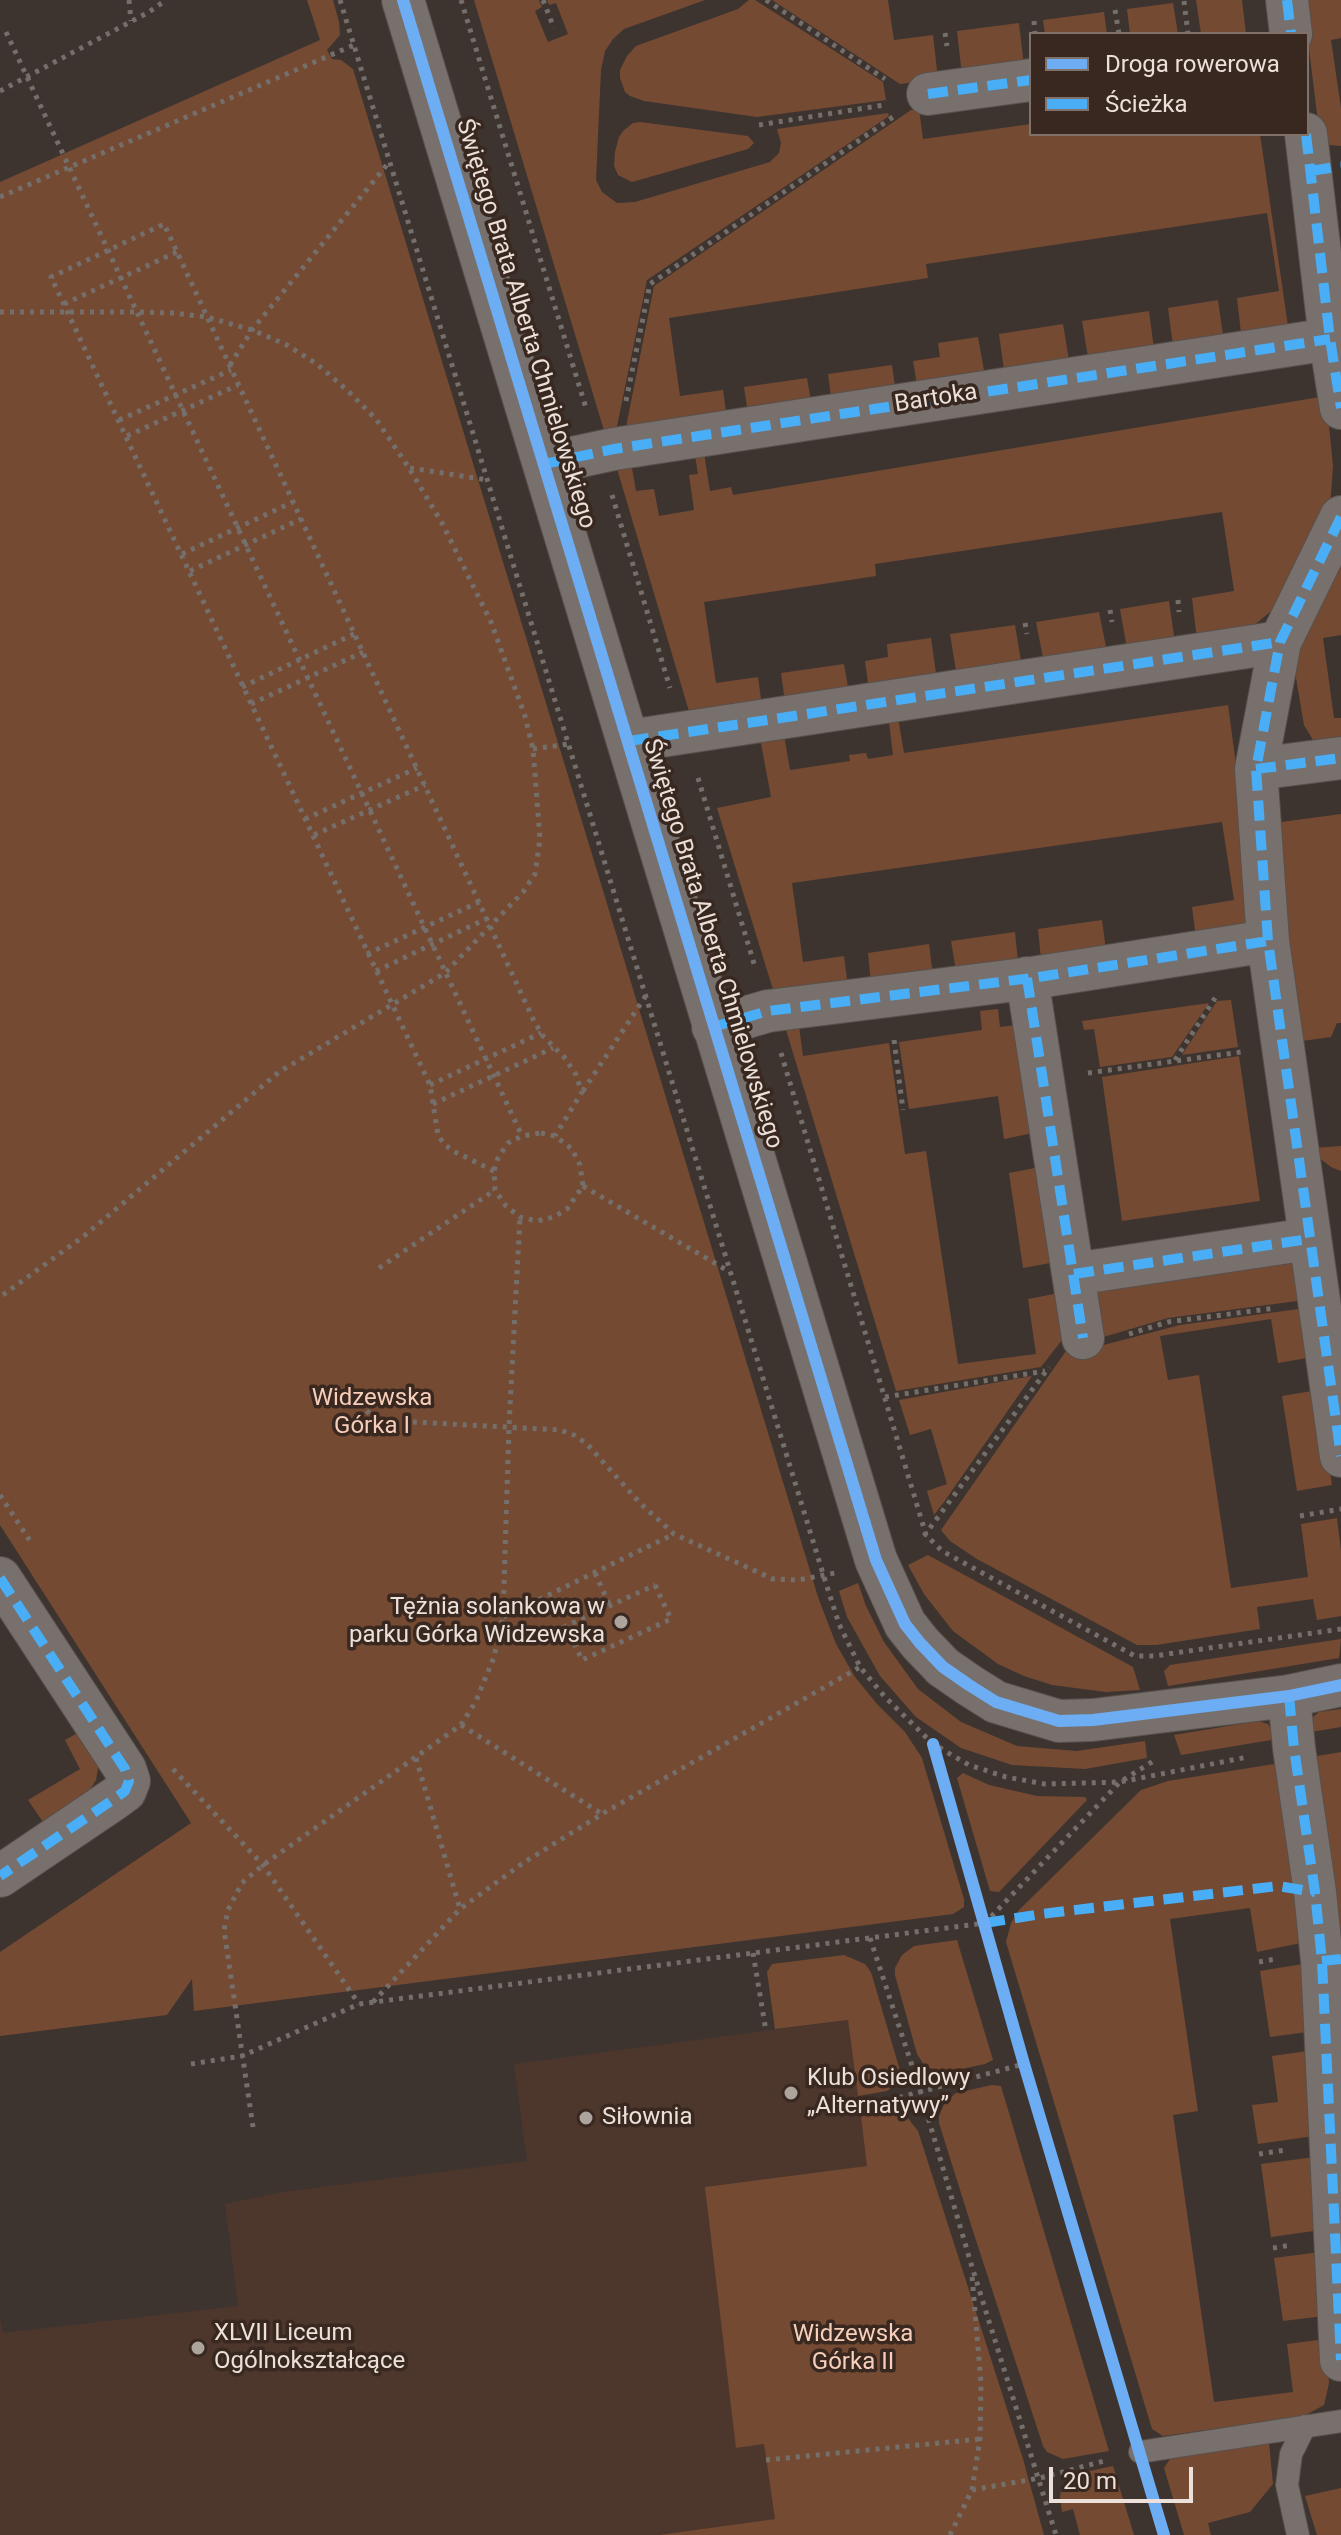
<!DOCTYPE html>
<meta charset="utf-8">
<style>
body{margin:0}
#map{position:relative;width:1341px;height:2535px;overflow:hidden;background:#3d3430;font-family:Roboto,sans-serif}
canvas{display:block}
.legend{position:absolute;left:1029px;top:32px;width:280px;height:104px;box-sizing:border-box;background:#392820;border:2px solid #80726a;margin:0;padding:10px 14px;list-style:none;font-size:24px;color:#ebe0da}
.legend li{display:flex;align-items:center;gap:16px;height:40px}
.legend b{width:40px;border:2px solid #80726a}
.scale{position:absolute;left:1049px;top:2467px;width:144px;height:36px;box-sizing:border-box;border:4px solid #ebe0da;border-top:0;padding-left:10px;font-size:24px;line-height:28px;white-space:nowrap;color:#ebe0da;-webkit-text-stroke:6px #392820;paint-order:stroke}
</style>
<div id="map">
<canvas width="1341" height="2535"></canvas>
<ul class="legend">
<li><b style="height:10px;background:#6dadf4"></b>Droga rowerowa</li>
<li><b style="height:10px;background:#49aef6"></b>Ścieżka</li>
</ul>
<div class="scale">20 m</div>
</div>
<script>
const c = document.querySelector('canvas').getContext('2d');
c.lineJoin = 'round';
function fill(path, color) {
  c.fillStyle = color;
  c.fill(path, 'evenodd');
}
function shape(rows) {
  const path = new Path2D();
  for (const r of rows) {
    path.moveTo(r[0], r[1]);
    for (let i = 2; i < r.length; i += 2) path.lineTo(r[i], r[i + 1]);
  }
  return path;
}
function stroke(path, color, width, dash) {
  c.strokeStyle = color;
  c.lineWidth = width;
  c.lineCap = dash ? 'butt' : 'round';
  c.setLineDash(dash || []);
  c.stroke(path);
}
function drawText(font, color, halo, rows, align = 'center') {
  c.font = font + ' Roboto,sans-serif';
  c.lineWidth = 7;
  c.setLineDash([]);
  c.textBaseline = 'middle';
  c.strokeStyle = halo;
  c.fillStyle = color;
  for (const [text, x, y, turn = 0] of rows) {
    c.save();
    c.translate(x, y);
    c.rotate((+turn || 0) * Math.PI / 180);
    c.textAlign = isNaN(turn) ? turn : align;
    if (halo) c.strokeText(text, 0, 0);
    c.fillText(text, 0, 0);
    c.restore();
  }
}
const built = shape([
 [848,2020,868,2166,706,2187,737,2448,764,2444,775,2519,659,2535,0,2535,0,2319,3,2333,238,2306,225,2204,283,2192,527,2161,514,2064]
]);
const green = shape([
 [307,0,333,0,339,22,340,35,327,50,332,59,341,60,353,69,818,1597,836,1644,855,1677,877,1704,905,1732,922,1758,964,1899,964,1907,953,1914,194,2011,192,1979,167,2015,0,2036,0,1952,191,1823,0,1525,0,182,320,40],
 [474,0,539,0,542,7,535,11,548,42,568,34,556,3,549,5,547,0,705,0,624,29,613,39,605,51,601,70,596,180,602,192,617,203,635,202,770,162,779,153,781,143,777,129,888,113,889,116,647,280,615,436,606,437],
 [749,0,755,0,883,82,886,100,757,117,644,101,630,96,625,92,620,78,620,70,627,56,636,46,738,9],
 [772,0,888,0,894,40,933,35,938,79,900,84],
 [1196,0,1242,0,1246,34,1201,34],
 [1303,0,1341,0,1341,38,1331,40,1341,108,1341,146,1330,145,1322,135,1317,114],
 [1173,3,1178,34,1130,34,1127,9],
 [1104,12,1107,34,1045,34,1043,20],
 [1019,23,1024,67,962,75,957,31],
 [919,109,923,139,1031,124,1031,134,1260,134,1289,333,1241,333,1237,298,1279,291,1267,213,926,264,928,278,669,318,680,396,723,390,727,419,624,437,654,286,911,110],
 [640,122,748,136,754,143,748,149,632,182,618,175,614,166,615,152,619,137,623,131,633,123],
 [1218,300,1223,335,1173,345,1168,308],
 [1149,311,1154,349,1088,357,1082,321],
 [1063,324,1069,360,1004,370,999,334],
 [978,337,985,376,918,391,913,361,940,357,938,343],
 [892,365,896,394,832,404,828,374],
 [807,378,812,407,771,413,769,403,747,407,744,387],
 [1326,396,1333,466,1330,508,1276,607,1258,622,1249,627,1197,640,1192,598,1234,591,1222,512,875,564,876,576,704,602,716,683,758,677,762,706,691,718,615,462,642,457,643,467,632,468,636,491,654,489,659,516,694,510,689,475,698,474,694,449,703,447,710,491,731,487,733,495],
 [1341,548,1341,635,1323,638,1334,718,1341,718,1341,746,1328,748,1313,740,1304,725,1294,666,1311,606],
 [1169,601,1175,643,1127,649,1120,609],
 [1099,612,1107,652,1044,663,1036,622],
 [1015,625,1022,667,957,677,950,634],
 [931,638,937,680,869,690,865,661,888,657,887,644],
 [844,664,849,693,785,702,781,673],
 [1228,705,1256,912,1253,924,1196,938,1192,907,1234,900,1222,822,792,883,803,962,844,956,848,987,775,996,717,808,771,797,759,733,783,729,790,770,850,761,849,755,866,753,868,759,893,755,888,714,897,712,904,753],
 [1341,814,1341,1023,1337,1023,1331,1037,1302,1041,1274,823],
 [1102,920,1106,950,1041,959,1038,929],
 [1015,932,1018,962,956,971,951,941],
 [929,944,933,975,871,984,868,953],
 [1231,1000,1238,1047,1182,1055,1217,1001],
 [1209,1003,1172,1057,1100,1067,1094,1029,1084,1030,1082,1021],
 [998,1009,1000,1027,1024,1024,1038,1132,1004,1139,998,1096,909,1109,899,1042,982,1030,980,1011],
 [798,1019,803,1056,889,1043,905,1154,926,1151,958,1364,1036,1354,1028,1299,1059,1293,1069,1331,1041,1367,896,1391,783,1020],
 [1239,1056,1260,1201,1122,1221,1102,1077],
 [1341,1146,1341,1171,1331,1167,1318,1157,1314,1148],
 [1045,1166,1056,1262,1023,1268,1009,1173],
 [1294,1260,1305,1300,1168,1318,1100,1338,1095,1295,1098,1292],
 [1306,1308,1313,1357,1278,1363,1271,1319,1160,1336,1168,1380,1199,1375,1231,1588,1308,1577,1301,1524,1337,1518,1341,1551,1341,1616,1317,1620,1313,1599,1257,1607,1260,1629,1156,1645,1137,1645,977,1559,950,1541,941,1530,1066,1351,1096,1347,1180,1325],
 [1032,1376,944,1502,934,1515,927,1491,947,1484,931,1429,910,1435,899,1400],
 [1318,1390,1332,1485,1297,1491,1282,1396],
 [928,1555,1133,1667,1140,1690,1106,1692,1052,1685,1024,1676,998,1664,953,1631,924,1594,908,1565],
 [858,1583,866,1606,884,1642,918,1689,961,1722,1017,1746,1077,1751,1145,1741,1147,1758,1085,1769,1012,1765,961,1748,916,1717,880,1676,847,1617,839,1591],
 [1341,1639,1339,1658,1168,1686,1164,1671,1170,1665],
 [1341,1709,1341,1727,1305,1733,1311,1719,1319,1712],
 [1258,1721,1268,1724,1277,1739,1181,1755,1174,1735],
 [83,1730,96,1753,98,1768,96,1780,83,1801,45,1825,28,1800,80,1769,65,1740],
 [1341,1752,1341,1934,1331,1925,1306,1758],
 [1280,1763,1301,1943,1257,1952,1250,1908,1170,1919,1198,2111,1173,2115,1214,2402,1293,2392,1287,2344,1326,2339,1329,2383,1324,2405,1304,2416,1163,2436,1152,2429,1006,1942,1011,1923,1019,1910,1141,1790,1168,1781],
 [963,1773,989,1785,1037,1796,1085,1797,1087,1800,999,1892,990,1891,957,1778],
 [957,1940,993,2060,985,2064,948,2072,938,2072,924,2065,917,2054,895,1975,895,1968,902,1955,914,1946],
 [844,1955,865,1964,871,1972,901,2074,899,2082,887,2091,858,2096,848,2020,775,2029,767,1972,772,1964],
 [1303,1964,1307,2032,1270,2037,1260,1971],
 [1308,2051,1314,2136,1258,2144,1252,2105,1278,2102,1272,2056],
 [992,2085,1001,2086,1109,2451,1063,2459,1047,2452,1043,2446,972,2228,939,2123,939,2116,945,2102,956,2093],
 [892,2113,907,2117,918,2131,1023,2459,1044,2535,659,2535,775,2519,764,2444,736,2448,705,2187,867,2166,861,2116],
 [1315,2157,1321,2230,1271,2237,1261,2164],
 [1320,2252,1324,2316,1283,2321,1274,2258],
 [1269,2443,1273,2484,1250,2512,1208,2523,1211,2535,1184,2535,1164,2468,1172,2456],
 [1113,2466,1134,2535,1080,2535,1073,2509,1062,2512,1060,2497,1061,2490,1065,2483,1076,2474],
 [1341,2488,1341,2535,1317,2535,1305,2496]
]);
const path = shape([
 [129,0,131,21],
 [340,0,824,1577,839,1624,860,1667,885,1697,933,1744,969,1765,1006,1777,1045,1784,1120,1782,1248,1757],
 [461,0,586,408],
 [543,0,554,28],
 [766,0,885,79],
 [1184,1,1188,34],
 [1115,10,1119,34],
 [1034,21,1035,34],
 [6,32,522,1136],
 [945,33,947,46],
 [0,91,149,12,166,0],
 [759,125,884,105],
 [0,197,354,45],
 [64,304,177,252],
 [0,312,136,312,174,313,207,317,252,330,287,345,317,364,348,391,376,419,409,468,442,523,491,622,525,716,533,749,540,839,535,874,523,892,445,973,279,1072,84,1236,0,1297],
 [230,365,252,330,390,161],
 [626,401,650,284,893,117],
 [119,420,231,370],
 [127,436,238,385],
 [410,468,488,480],
 [612,495,670,688],
 [182,554,293,502],
 [190,571,301,519],
 [1178,600,1179,612],
 [1110,610,1112,622],
 [1025,623,1027,634],
 [242,687,354,634],
 [251,704,363,652],
 [533,749,568,744],
 [698,778,755,967],
 [305,819,417,768],
 [314,835,425,785],
 [367,954,479,902],
 [376,971,488,918],
 [894,1040,903,1110],
 [781,1053,926,1535,942,1551,1135,1656,1154,1656,1341,1629],
 [1175,1060,1217,995],
 [1088,1073,1241,1052],
 [430,1085,541,1033],
 [583,1091,645,997],
 [433,1104,553,1048],
 [541,1133,555,1136,572,1149,580,1165,583,1186,567,1209,554,1217,537,1221,520,1217,506,1206,495,1190,494,1171,498,1158,508,1143,522,1136,541,1133],
 [494,1171,453,1151,444,1144,438,1135,430,1085,51,277,164,224,534,1021,543,1036,564,1057,575,1073,582,1092,555,1136],
 [583,1186,730,1272],
 [379,1268,495,1190],
 [1129,1334,1168,1322,1276,1308],
 [885,1397,1045,1371],
 [359,1404,377,1420,560,1430,574,1435,587,1444,640,1503,674,1534,773,1579,798,1580,835,1573],
 [0,1495,30,1541],
 [1300,1516,1341,1509],
 [924,1536,1049,1367],
 [595,1573,610,1606],
 [655,1585,671,1619,582,1660,566,1626,655,1585],
 [503,1617,674,1534],
 [461,1725,602,1814],
 [416,1758,460,1909],
 [173,1769,263,1865,359,2004],
 [870,1938,920,2090,972,2267,1056,2535],
 [753,1953,766,2031],
 [1259,1962,1276,1959],
 [373,2002,460,1909,523,1863,602,1814,860,1667],
 [191,2064,242,2056,359,2004,985,1923,1120,1782,1155,1760],
 [860,2106,890,2100,1024,2064],
 [253,2127,224,1930,228,1910,242,1883,263,1865,461,1725,476,1701,494,1657,503,1617,509,1426,520,1217],
 [1259,2154,1286,2150],
 [1273,2248,1291,2245],
 [766,2460,980,2439],
 [972,2490,1040,2478,1108,2460],
 [950,2535,972,2490,980,2439,981,2383,972,2276]
]);
const lane = shape([
 [1140,2452,1341,2421],
 [1298,2535,1287,2485,1291,2454,1305,2426]
]);
const street = shape([
 [403,0,876,1560,905,1624,920,1643,943,1667,969,1685,996,1702,1059,1721,1093,1720,1289,1696,1341,1685],
 [1287,0,1291,34],
 [928,94,1031,80],
 [1306,134,1330,339,1341,408],
 [544,464,614,449,1330,339],
 [1341,517,1280,642,1256,769,1268,941,1341,1456],
 [629,741,1280,642],
 [1256,769,1341,758],
 [1027,978,1083,1338],
 [713,1027,768,1011,1032,978,1268,941],
 [1074,1274,1309,1239],
 [0,1578,125,1769,129,1781,125,1791,114,1799,0,1876],
 [1289,1696,1294,1748,1315,1892,1322,1961,1341,2360]
]);
const quiet = shape([
 [1287,0,1291,34],
 [928,94,1031,80],
 [1306,134,1330,339,1341,408],
 [1311,171,1341,166],
 [544,464,614,449,1330,339],
 [1341,517,1280,642,1256,769,1268,941,1341,1456],
 [629,741,1280,642],
 [1256,769,1341,758],
 [1027,978,1083,1338],
 [713,1027,768,1011,1032,978,1268,941],
 [1074,1274,1309,1239],
 [0,1578,125,1769,129,1781,125,1791,114,1799,0,1876],
 [1289,1696,1294,1748,1315,1892,1322,1961,1341,2360],
 [985,1923,1041,1914,1278,1886,1315,1892],
 [1322,1961,1341,1959]
]);
const cycleway = shape([
 [403,0,876,1560,905,1624,920,1643,943,1667,969,1685,996,1702,1059,1721,1093,1720,1289,1696,1341,1685],
 [933,1744,1024,2064,1164,2535]
]);
const markers = [
 [621,1622,8,"#aea49e"],
 [791,2093,8,"#aea49e"],
 [586,2118,8,"#aea49e"],
 [198,2348,8,"#aea49e"]
];
const streetNames = [
 ["Świętego Brata Alberta Chmielowskiego",525,324,73],
 ["Bartoka",936,399,-9],
 ["Świętego Brata Alberta Chmielowskiego",712,944,73]
];
const parkNames = [
 ["Widzewska",372,1399],
 ["Górka I",372,1427],
 ["Widzewska",853,2335],
 ["Górka II",853,2363]
];
const poiNames = [
 ["Tężnia solankowa w",605,1608,"right"],
 ["parku Górka Widzewska",605,1636,"right"],
 ["Klub Osiedlowy",807,2079],
 ["„Alternatywy”",807,2107],
 ["Siłownia",602,2118],
 ["XLVII Liceum",214,2334],
 ["Ogólnokształcące",214,2362]
];
fill(built, '#4d372d');
fill(green, '#754a33');
stroke(lane, '#58504b', 24);
stroke(street, '#58504b', 44);
stroke(path, '#756f6b', 5, [4, 6]);
stroke(lane, '#78706d', 22);
stroke(street, '#78706d', 42);
stroke(quiet, '#49aef6', 10, [20, 10]);
stroke(cycleway, '#6dadf4', 12);
for (const [x, y, r, color] of markers) {
  const dot = new Path2D();
  dot.arc(x, y, r, 0, 2 * Math.PI);
  c.fillStyle = color;
  c.fill(dot);
  stroke(dot, '#392820', 3);
}
drawText('24px', '#ebe0da', '#392820', streetNames);
drawText('24px', '#f7ceba', '#392820', parkNames);
drawText('24px', '#ebe0da', '#392820', poiNames, 'left');
</script>
